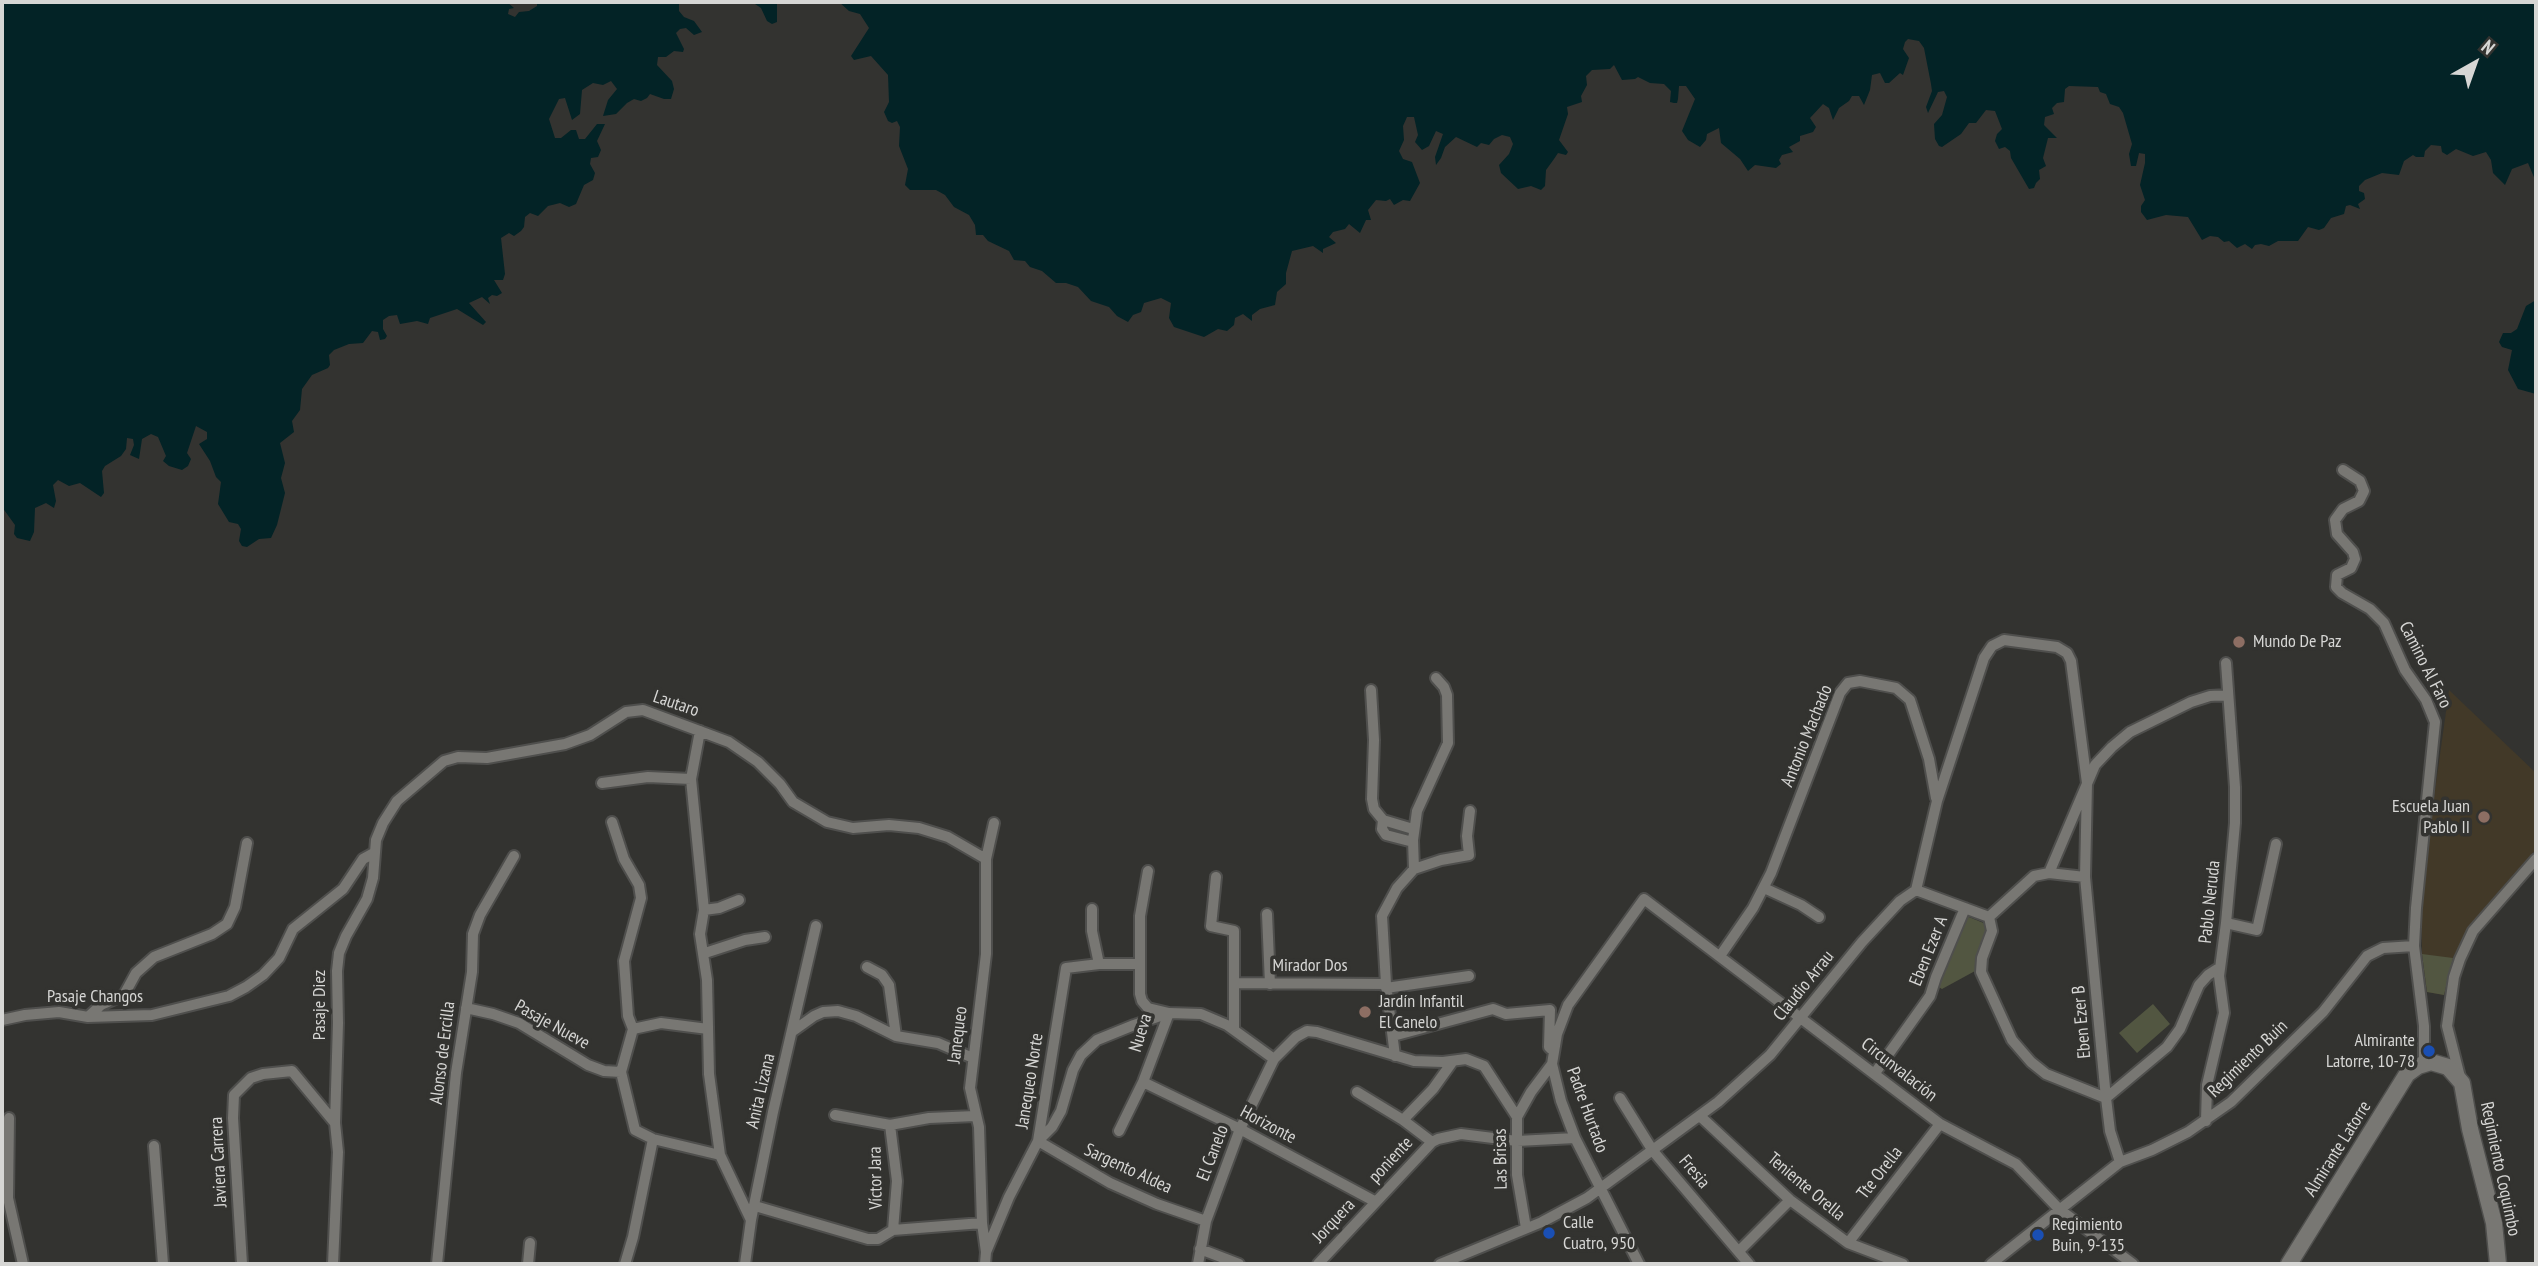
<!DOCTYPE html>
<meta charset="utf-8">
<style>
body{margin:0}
#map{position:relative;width:2538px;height:1266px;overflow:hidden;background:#333330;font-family:"PT Sans Narrow",sans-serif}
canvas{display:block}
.frame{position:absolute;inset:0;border:4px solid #d6d6d4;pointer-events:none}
.north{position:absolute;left:2440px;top:28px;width:70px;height:70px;-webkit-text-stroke:5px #333330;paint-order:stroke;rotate:40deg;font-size:19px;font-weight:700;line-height:28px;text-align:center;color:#d6d6d4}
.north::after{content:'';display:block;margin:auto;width:24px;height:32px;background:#d6d6d4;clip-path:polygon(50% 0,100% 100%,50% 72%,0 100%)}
</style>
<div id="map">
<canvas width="2538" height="1266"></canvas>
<div class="frame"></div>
<div class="north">N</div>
</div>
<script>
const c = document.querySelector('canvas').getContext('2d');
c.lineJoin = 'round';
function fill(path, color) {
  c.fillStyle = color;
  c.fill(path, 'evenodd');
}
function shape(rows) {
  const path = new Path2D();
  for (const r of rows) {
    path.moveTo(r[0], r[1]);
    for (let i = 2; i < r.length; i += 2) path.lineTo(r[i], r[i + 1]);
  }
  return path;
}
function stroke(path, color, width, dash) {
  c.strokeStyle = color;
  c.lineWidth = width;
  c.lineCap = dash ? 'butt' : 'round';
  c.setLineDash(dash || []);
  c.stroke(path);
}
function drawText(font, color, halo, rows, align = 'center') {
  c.font = font + ' "PT Sans Narrow",sans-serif';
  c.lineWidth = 7;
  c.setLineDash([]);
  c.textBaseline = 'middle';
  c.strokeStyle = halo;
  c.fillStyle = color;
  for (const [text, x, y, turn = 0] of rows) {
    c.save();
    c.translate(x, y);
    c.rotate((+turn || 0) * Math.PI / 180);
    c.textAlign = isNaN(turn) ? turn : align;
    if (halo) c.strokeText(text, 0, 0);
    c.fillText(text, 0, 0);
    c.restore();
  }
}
const education = shape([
 [2449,690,2536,773,2536,849,2467,930,2453,958,2444,995,2427,992,2422,953,2421,891]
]);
const green = shape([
 [1964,915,1986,924,1988,929,1975,961,1975,971,1942,989,1937,986],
 [2422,954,2453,958,2444,995,2427,992],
 [2153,1004,2170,1024,2137,1053,2119,1033]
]);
const water = shape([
 [2,2,507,2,514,8,509,9,508,14,515,17,519,12,529,11,537,6,537,2,679,2,679,11,684,17,694,21,702,32,694,35,686,28,680,29,676,33,684,49,683,52,674,51,666,57,658,57,657,65,672,81,674,89,671,99,664,99,650,94,647,98,641,101,634,99,627,103,616,114,603,116,608,100,617,89,611,81,603,85,593,83,582,90,580,114,572,120,565,98,559,99,549,119,555,138,561,138,571,130,576,130,579,139,585,139,597,124,605,124,597,141,601,150,598,157,591,158,590,164,595,173,593,180,584,185,576,204,569,207,560,203,548,206,538,216,530,213,525,217,524,227,521,231,514,236,509,233,501,238,505,274,503,280,494,280,502,293,497,296,492,295,488,298,490,304,482,297,469,303,486,322,483,325,457,309,430,318,428,324,417,321,400,324,397,315,389,316,383,320,383,329,387,336,385,339,380,340,378,332,372,331,363,343,349,344,334,350,329,355,330,365,328,368,312,375,302,389,300,410,292,421,294,432,280,443,285,463,281,478,285,493,277,525,271,538,259,539,247,547,242,546,239,541,241,529,238,524,229,522,218,504,221,482,216,477,210,461,199,444,207,439,207,432,196,426,187,453,191,459,188,466,182,470,169,466,163,461,166,456,158,437,151,434,142,439,139,459,130,455,134,445,133,439,127,438,126,449,121,456,105,466,102,471,104,493,101,497,80,483,69,486,58,480,53,485,56,501,54,508,46,503,35,508,34,532,30,541,17,538,14,534,15,525,2,507],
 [752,2,777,2,777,22,772,24,767,21,761,8],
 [839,2,2536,2,2536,182,2528,163,2512,169,2505,185,2493,173,2491,160,2486,152,2473,156,2456,149,2447,155,2442,152,2441,146,2431,145,2425,151,2424,157,2416,157,2413,155,2404,161,2399,175,2382,173,2365,180,2359,186,2359,191,2364,193,2365,199,2358,204,2360,209,2350,205,2346,206,2344,214,2331,218,2324,228,2319,230,2308,227,2298,241,2278,241,2269,246,2261,244,2255,245,2252,249,2245,244,2237,248,2229,241,2224,242,2218,237,2210,236,2202,240,2188,217,2166,215,2147,220,2141,212,2141,206,2145,200,2140,185,2145,163,2145,154,2139,153,2136,166,2131,166,2129,154,2132,144,2123,113,2119,107,2110,104,2106,94,2100,92,2098,87,2069,86,2065,89,2064,102,2057,103,2052,108,2054,114,2045,117,2044,125,2057,138,2048,138,2043,158,2046,166,2039,170,2040,179,2036,183,2034,188,2029,189,2011,158,2010,151,2005,147,1999,149,1995,141,1997,134,2002,129,1995,111,1986,110,1976,123,1969,123,1961,134,1942,147,1939,146,1935,139,1934,124,1942,115,1947,97,1944,91,1938,92,1928,113,1926,107,1932,91,1931,84,1924,48,1919,41,1908,39,1905,42,1903,49,1909,58,1903,75,1900,73,1889,83,1885,83,1880,73,1872,75,1870,90,1864,105,1859,96,1852,96,1849,101,1839,108,1833,120,1829,108,1823,104,1810,118,1816,127,1813,132,1800,136,1800,141,1789,147,1793,152,1782,155,1779,160,1781,164,1776,168,1755,165,1748,171,1740,159,1721,143,1719,128,1707,134,1706,140,1700,147,1688,140,1682,131,1695,99,1686,86,1679,86,1678,99,1677,103,1674,103,1670,102,1671,91,1664,84,1650,83,1638,77,1635,79,1622,80,1614,65,1610,69,1592,70,1586,76,1587,85,1581,96,1582,102,1567,107,1568,114,1559,140,1568,152,1566,155,1558,153,1554,159,1546,170,1545,186,1541,190,1531,186,1518,189,1501,173,1499,165,1509,154,1513,144,1510,137,1502,135,1494,139,1489,145,1481,143,1477,147,1456,137,1445,147,1441,158,1436,165,1435,157,1443,134,1436,131,1429,146,1422,150,1415,142,1418,135,1414,117,1407,117,1403,126,1404,140,1399,151,1403,159,1412,162,1420,183,1410,201,1403,200,1394,205,1390,199,1386,201,1376,200,1368,210,1371,220,1366,220,1360,233,1349,224,1345,229,1333,232,1329,237,1336,243,1323,249,1323,253,1313,246,1292,251,1286,273,1286,284,1277,292,1275,305,1260,309,1252,315,1252,321,1243,314,1235,318,1234,325,1227,331,1218,329,1204,337,1174,327,1169,318,1171,303,1161,298,1144,303,1141,312,1133,315,1128,322,1117,316,1109,307,1091,301,1078,287,1066,283,1056,283,1042,271,1030,267,1025,261,1014,260,1009,251,988,241,983,235,976,235,975,225,969,215,954,207,945,195,936,190,910,190,905,185,908,169,899,146,900,127,897,121,892,123,888,121,884,112,889,102,888,75,871,56,854,60,851,56,869,28,860,14,849,11],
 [2536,300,2536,394,2518,389,2508,370,2512,350,2502,347,2499,342,2503,333,2511,333,2517,329,2526,306]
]);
const minor = shape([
 [2343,470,2360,481,2364,491,2359,501,2343,509,2335,520,2337,534,2353,552,2355,559,2351,568,2337,575,2336,587,2342,593,2370,609,2384,623,2405,670,2426,700,2435,722,2416,908,2414,946,2424,1026,2424,1063],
 [1371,690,1374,740,1372,799,1374,809,1383,820,1413,829],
 [700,731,691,779,704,910,700,934,707,980,709,1074,720,1155,751,1220],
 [602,783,648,777,691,779],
 [1383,820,1382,829,1386,835,1413,842],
 [612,822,624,859,639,885,641,898,624,961,628,1016,633,1029,621,1072,635,1130,653,1139,720,1155],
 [1414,869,1413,840,1417,811,1448,743,1447,695,1444,687,1436,678],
 [1148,871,1140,916,1140,994,1142,1001,1148,1008,1169,1013],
 [2049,873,2085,877],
 [1216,877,1211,926,1234,931,1234,1030],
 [1764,888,1801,905,1819,917],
 [1916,890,1989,917],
 [1092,909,1092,931,1099,964],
 [704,910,719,908,739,900],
 [1267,914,1270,984],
 [1989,917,1992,931,1982,958,1981,972,2012,1040,2031,1062,2046,1074,2106,1098,2167,1047,2180,1029,2199,985,2208,975,2219,968],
 [1989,917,2034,876,2049,873,2095,765,2112,747,2130,732,2191,702,2210,696,2228,695],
 [2226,923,2257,930,2276,844],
 [705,953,745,940,765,937],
 [1720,956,1753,908,1771,873,1840,693,1848,683,1860,681,1896,688,1910,700,1929,759,1936,798],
 [867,967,882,975,889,985,896,1036],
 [1234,983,1386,984],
 [1386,988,1469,976],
 [466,1008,493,1014,519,1023,588,1065,604,1071,621,1072],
 [88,1017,101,1005,124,995,136,973,154,957,212,934,227,924,235,907,247,843],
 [2,1020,25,1015,59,1012,88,1017,152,1015,229,996,246,987,263,975,279,958,293,929,343,889,363,859,374,853],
 [633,1029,661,1023,708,1029],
 [793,1031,814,1016,823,1012,838,1011,856,1016,896,1036,938,1043,973,1058],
 [1393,1036,1493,1009,1506,1014,1550,1010,1549,1047,1551,1049],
 [1395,1056,1386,984,1382,916,1397,888,1414,869,1441,860,1469,855,1467,836,1470,811],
 [1875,1073,1930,996,1936,977,1965,908],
 [2460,1077,2447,1026,2454,977,2460,959,2473,931,2536,859],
 [1143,1082,1240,1129,1376,1202],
 [1357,1092,1403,1120,1432,1142],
 [1620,1098,1653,1151,1749,1264],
 [835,1115,890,1125,929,1118,975,1116],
 [1700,1116,1790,1200,1848,1243,1903,1264],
 [1517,1117,1531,1092,1552,1064],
 [9,1118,8,1198,23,1264],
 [1403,1120,1433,1089,1453,1061],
 [2206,1121,2207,1085,2224,1013,2219,976,2226,923,2235,823,2235,787,2226,663],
 [335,1123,338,1023,337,971,339,953,346,936,367,899,373,878,376,840,383,823,397,801,444,761,458,757,487,758,565,744,590,735,626,712,643,710,729,742,758,762,780,784,793,802,827,822,853,828,889,825,919,828,948,837,986,859],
 [890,1125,897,1181,893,1230],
 [1119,1131,1143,1082,1169,1013],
 [1038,1141,1052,1127,1061,1111,1073,1070,1081,1055,1097,1040,1134,1025,1169,1013,1201,1014,1227,1025,1274,1059],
 [1038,1141,1110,1183,1157,1204,1206,1221],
 [154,1146,163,1264],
 [755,1206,868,1239,878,1239,893,1230,982,1223],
 [1848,1243,1940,1124],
 [1200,1249,1239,1264],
 [1739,1251,1790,1200],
 [986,1252,982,1223,979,1127,970,1088,986,954,986,859,994,823],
 [242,1264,233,1118,234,1095,251,1078,263,1074,292,1071,335,1123,338,1152,333,1264],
 [437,1264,456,1073,472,972,473,934,480,915,514,856],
 [528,1264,530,1243],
 [625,1264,633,1237,653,1139],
 [745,1264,751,1220,773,1112,816,926],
 [985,1264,986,1252,1009,1197,1038,1141,1066,968,1099,964,1138,964],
 [1198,1264,1206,1221,1240,1129,1274,1059,1296,1037,1307,1031,1317,1032,1414,1061,1443,1062,1466,1059,1484,1066,1517,1117,1517,1175,1526,1228],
 [1318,1264,1432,1142,1438,1139,1461,1134,1517,1141,1575,1138],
 [1440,1264,1542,1222,1587,1198,1718,1102,1770,1055,1862,942,1900,901,1916,890,1937,801,1984,658,1992,646,2004,640,2057,647,2067,653,2071,661,2087,783,2085,877,2106,1098,2110,1131,2120,1162],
 [1639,1264,1575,1138,1561,1101,1552,1064,1557,1034,1568,1005,1644,899,1940,1124,2016,1164,2059,1209,2133,1264],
 [1991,1264,2120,1162,2152,1150,2188,1132,2231,1102,2323,1012,2367,956,2383,948,2414,946]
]);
const secondary = shape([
 [2289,1264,2407,1074,2418,1066,2431,1062,2448,1067,2462,1083,2470,1129,2494,1223,2498,1264]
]);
const markers = [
 [2239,642,7,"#8d6e63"],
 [2484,817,7,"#8d6e63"],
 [1365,1012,7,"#8d6e63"],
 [2429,1051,7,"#1a4fb4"],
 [1549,1233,7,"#1a4fb4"],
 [2038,1235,7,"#1a4fb4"]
];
const poiNames = [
 ["Mundo De Paz",2253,642],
 ["Escuela Juan",2470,807,"right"],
 ["Pablo II",2470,828,"right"],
 ["Jardín Infantil",1379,1002],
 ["El Canelo",1379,1023],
 ["Almirante",2415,1041,"right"],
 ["Latorre, 10-78",2415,1062,"right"],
 ["Calle",1563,1223],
 ["Cuatro, 950",1563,1244],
 ["Regimiento",2052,1225],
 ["Buin, 9-135",2052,1246]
];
const streetNames = [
 ["Camino Al Faro",2425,665,63],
 ["Lautaro",676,704,19],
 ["Antonio Machado",1807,736,-68],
 ["Pablo Neruda",2210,902,-84],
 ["Eben Ezer A",1929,951,-68],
 ["Mirador Dos",1310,966],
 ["Claudio Arrau",1804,986,-51],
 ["Pasaje Changos",95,997],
 ["Pasaje Diez",320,1005,-90],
 ["Eben Ezer B",2082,1022,-95],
 ["Pasaje Nueve",552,1025,29],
 ["Nueva",1141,1033,-73],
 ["Janequeo",958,1035,-83],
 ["Alonso de Ercilla",443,1053,-83],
 ["Regimiento Buin",2248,1059,-44],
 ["Circunvalación",1899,1070,38],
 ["Janequeo Norte",1030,1081,-81],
 ["Anita Lizana",761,1091,-77],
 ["Padre Hurtado",1587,1110,70],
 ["Horizonte",1268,1125,28],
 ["Almirante Latorre",2338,1149,-58],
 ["El Canelo",1213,1153,-69],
 ["Las Brisas",1501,1159,-91],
 ["poniente",1391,1160,-47],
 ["Javiera Carrera",219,1162,-93],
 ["Sargento Aldea",1128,1169,25],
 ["Regimiento Coquimbo",2500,1169,78],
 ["Fresia",1694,1172,50],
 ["Tte Orella",1880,1173,-52],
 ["Víctor Jara",876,1178,-91],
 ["Teniente Orella",1806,1187,40],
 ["Jorquera",1334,1221,-47]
];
fill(education, '#423928');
fill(green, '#525641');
fill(water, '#032326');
stroke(minor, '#4f4f4d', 14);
stroke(secondary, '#4f4f4d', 19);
stroke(minor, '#787773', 10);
stroke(secondary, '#787773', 16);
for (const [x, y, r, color] of markers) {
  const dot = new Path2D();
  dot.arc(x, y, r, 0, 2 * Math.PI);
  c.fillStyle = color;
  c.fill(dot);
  stroke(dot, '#333330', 2.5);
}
drawText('18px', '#d6d6d4', '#333330', poiNames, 'left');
drawText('18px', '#d6d6d4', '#333330', streetNames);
</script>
